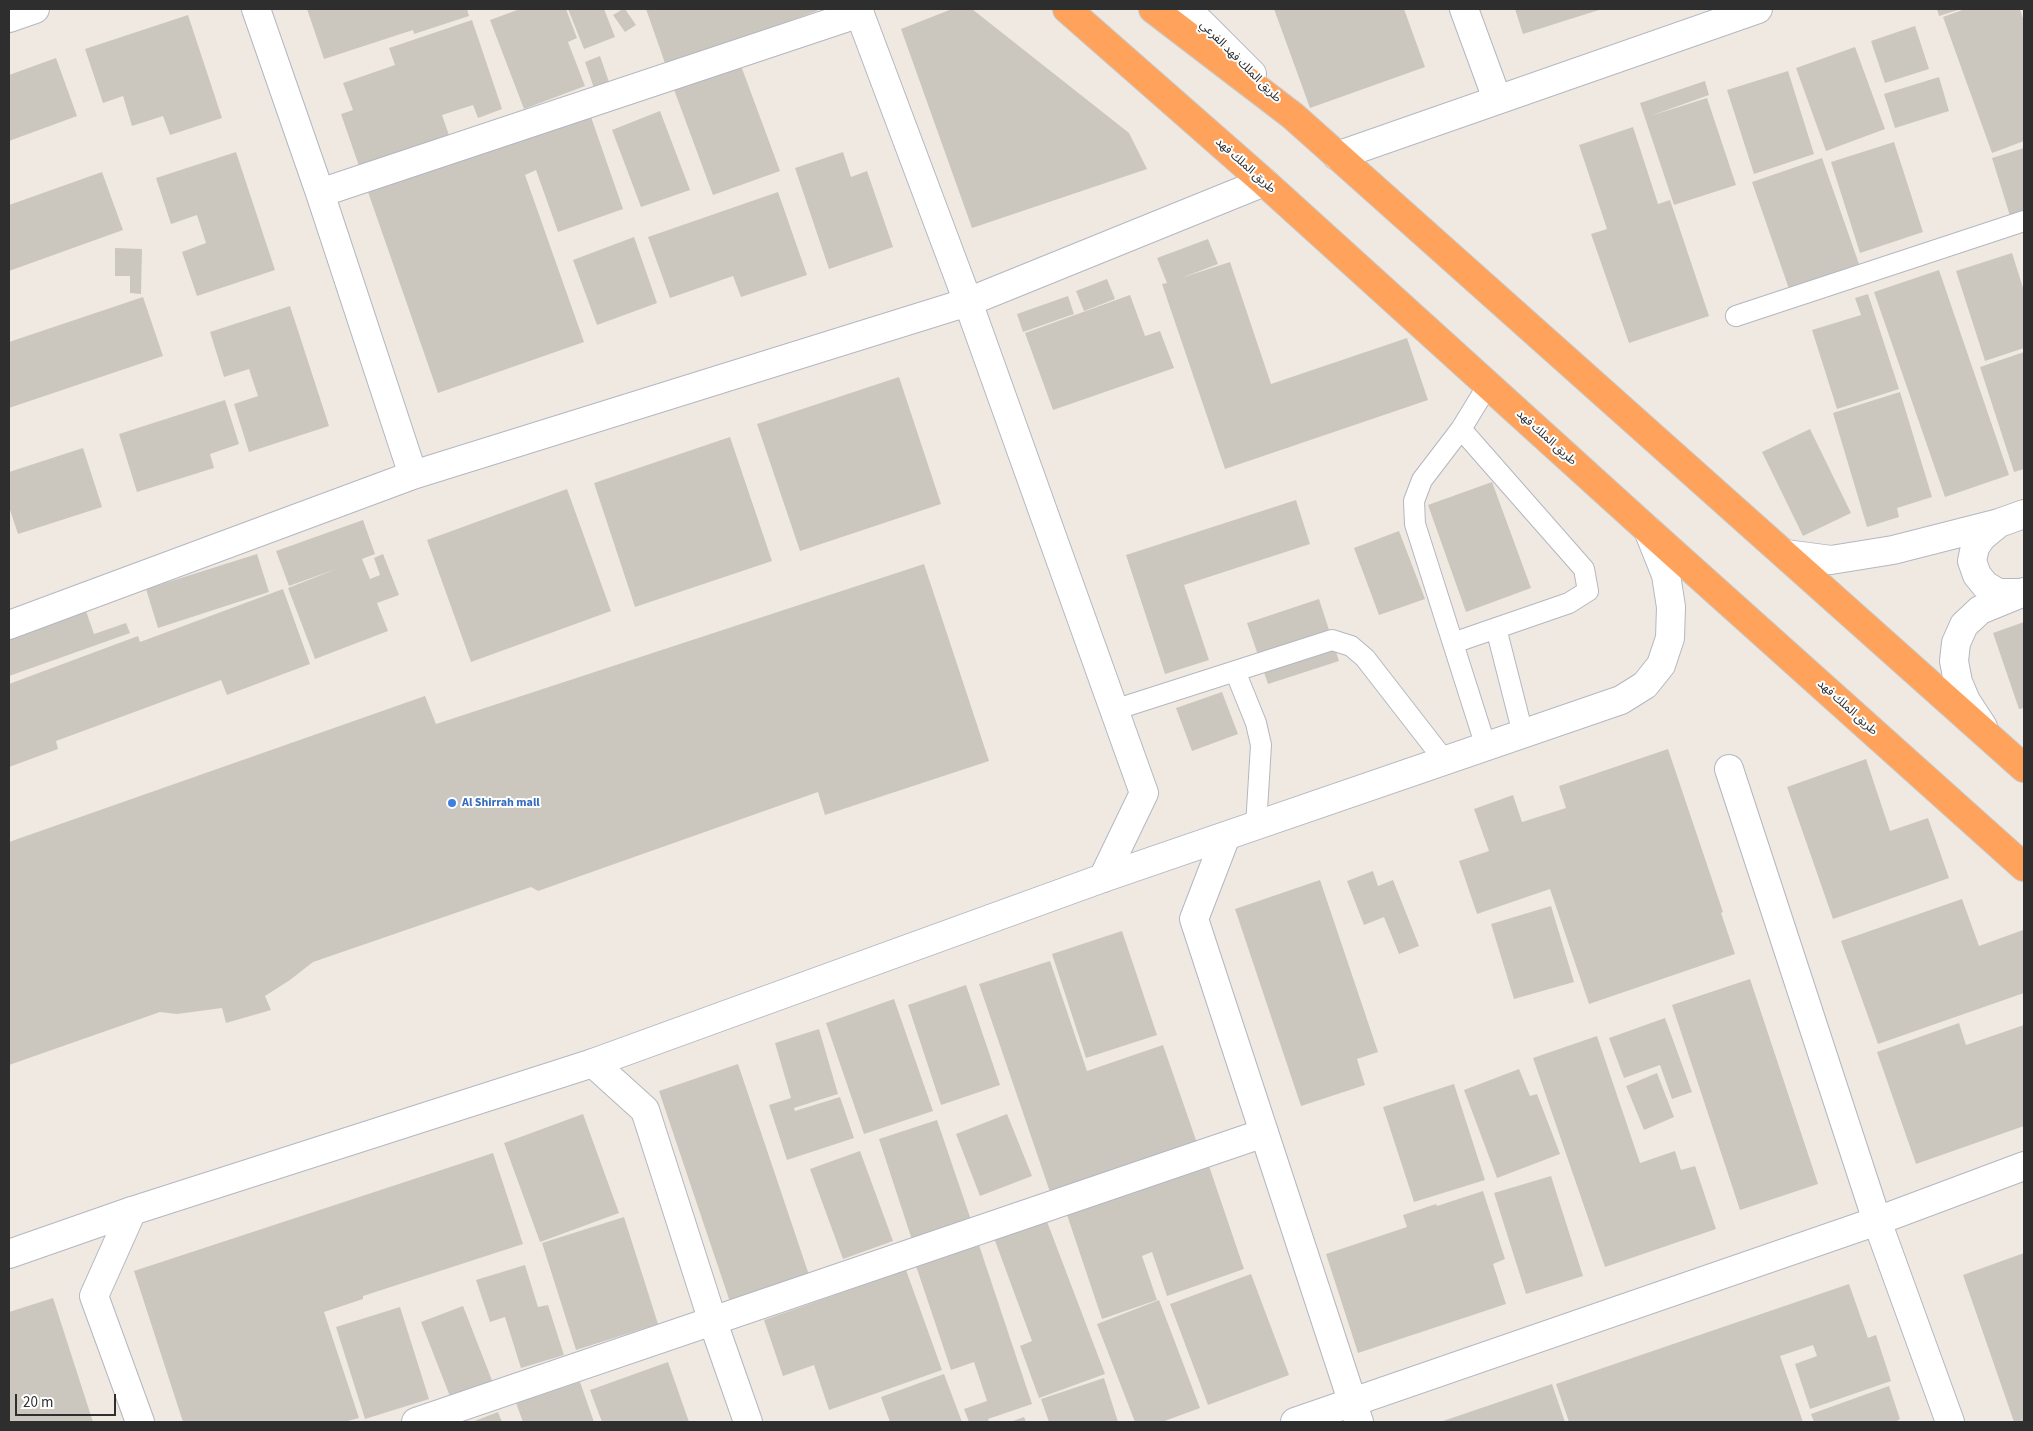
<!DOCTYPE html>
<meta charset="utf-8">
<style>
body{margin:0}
#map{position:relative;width:2033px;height:1431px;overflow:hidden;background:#efe9e1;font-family:"Source Sans 3",sans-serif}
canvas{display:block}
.frame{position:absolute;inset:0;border:10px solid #2e2e2e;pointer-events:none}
.scale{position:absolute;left:15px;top:1394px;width:101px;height:22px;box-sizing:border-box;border:2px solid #2e2e2e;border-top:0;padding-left:6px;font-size:15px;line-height:18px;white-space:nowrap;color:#2e2e2e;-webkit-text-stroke:4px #fff;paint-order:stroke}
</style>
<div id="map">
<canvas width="2033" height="1431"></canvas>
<div class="frame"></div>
<div class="scale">20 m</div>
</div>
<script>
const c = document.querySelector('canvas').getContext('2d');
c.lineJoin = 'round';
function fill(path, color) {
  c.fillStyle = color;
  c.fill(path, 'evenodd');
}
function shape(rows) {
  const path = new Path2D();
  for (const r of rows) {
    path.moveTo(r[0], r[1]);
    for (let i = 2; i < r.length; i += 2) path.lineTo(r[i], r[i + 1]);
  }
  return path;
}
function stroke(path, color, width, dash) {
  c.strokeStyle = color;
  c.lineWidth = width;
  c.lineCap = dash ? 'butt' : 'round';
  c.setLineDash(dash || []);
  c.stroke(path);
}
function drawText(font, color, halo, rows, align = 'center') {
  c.font = font + ' "Source Sans 3","Noto Sans Arabic",sans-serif';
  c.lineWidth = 4;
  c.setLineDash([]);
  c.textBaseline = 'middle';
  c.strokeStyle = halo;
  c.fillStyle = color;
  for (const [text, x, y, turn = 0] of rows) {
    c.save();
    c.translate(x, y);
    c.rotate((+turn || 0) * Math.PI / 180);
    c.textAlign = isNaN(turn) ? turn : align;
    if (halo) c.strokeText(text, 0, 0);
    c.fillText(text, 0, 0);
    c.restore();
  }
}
const building = shape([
 [307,9,467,9,469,16,414,34,413,30,324,59],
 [520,9,566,9,577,38,568,42,585,86,524,109,490,20],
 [568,9,604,9,615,37,584,49],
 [623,9,625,9,636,25,625,32,613,15],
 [646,9,817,9,817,11,666,66],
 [952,9,972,9,1129,133,1147,169,972,228,901,29],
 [1274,9,1404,9,1425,67,1310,108],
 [1515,9,1602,9,1523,34],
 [1937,9,1961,9,1939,16],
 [1965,9,2020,9,2024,22,2024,141,1992,153,1943,17],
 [188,15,222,118,170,135,163,116,132,126,123,96,103,103,85,49],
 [472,20,502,109,478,118,473,105,442,115,450,138,360,169,341,114,353,110,343,83,395,65,389,48],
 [1915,26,1929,69,1885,83,1871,41],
 [1855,47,1885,129,1826,151,1796,68],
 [600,56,610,85,595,91,585,62],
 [56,58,77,116,9,141,9,75],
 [740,63,780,171,713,195,673,87],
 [1788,71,1814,154,1754,174,1727,90],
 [1939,77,1949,111,1895,128,1884,94],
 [1705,81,1709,95,1650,116,1707,98,1736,185,1674,205,1640,103],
 [660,111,690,190,641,207,612,130],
 [590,114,623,209,558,232,536,170,525,175,584,342,438,393,368,192],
 [1633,127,1658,204,1670,200,1709,316,1629,343,1591,234,1607,229,1579,145],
 [1894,142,1923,232,1860,253,1831,162],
 [2024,148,2024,211,2010,216,1992,158],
 [236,152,275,270,197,296,182,252,206,243,197,215,171,224,156,178],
 [843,152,851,177,867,171,893,247,829,269,795,168],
 [1822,158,1859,264,1789,289,1752,182],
 [102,172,123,230,9,271,9,205],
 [778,192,807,275,741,297,733,276,670,298,648,237],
 [634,237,657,303,597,325,573,260],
 [1208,239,1218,264,1181,278,1230,262,1271,384,1407,338,1428,400,1225,469,1162,284,1167,283,1157,258],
 [115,248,142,249,141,294,130,293,130,276,115,276],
 [2012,253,2024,291,2024,348,1985,361,1956,271],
 [1939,270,2009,475,1945,497,1874,292],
 [1107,279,1115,299,1084,311,1076,291],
 [1868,294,1899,389,1837,409,1812,330,1861,315,1855,298],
 [1130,295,1145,336,1160,331,1174,368,1053,410,1025,333],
 [1068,296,1074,314,1023,332,1017,314],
 [143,297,163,356,9,408,9,342],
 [290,306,329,426,249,452,234,404,258,396,249,369,224,377,210,332],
 [2024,352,2024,469,2014,472,1980,367],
 [899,377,941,504,800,551,757,424],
 [1900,392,1932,497,1897,508,1899,517,1867,527,1833,413],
 [225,400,239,444,210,454,214,468,137,492,119,434],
 [1810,429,1851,513,1803,536,1762,452],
 [730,437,772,561,635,607,594,483],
 [83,448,102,507,18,534,9,507,9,472],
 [1492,482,1531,588,1466,612,1428,505],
 [567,489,611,611,471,662,427,540],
 [1296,500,1310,544,1184,585,1209,660,1165,674,1126,555],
 [363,520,375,554,362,559,370,579,380,575,374,558,383,554,399,595,377,603,388,631,315,659,288,588,339,568,289,586,276,551],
 [1399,531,1425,599,1379,615,1354,548],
 [257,554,269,592,158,628,146,589],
 [924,564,989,761,825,815,818,792,538,891,531,887,313,962,290,980,265,996,271,1010,226,1023,222,1008,177,1014,160,1012,9,1065,9,842,425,696,436,724],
 [283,589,310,664,227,695,221,680,56,741,58,749,9,767,9,684,138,636,140,642],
 [1319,599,1339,661,1268,684,1247,623],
 [86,611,94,634,126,623,130,633,9,676,9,638],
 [2024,622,2024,708,2019,709,1993,633],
 [1222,692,1238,734,1192,751,1176,708],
 [1668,749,1723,912,1721,913,1735,954,1589,1004,1550,889,1477,914,1459,861,1489,851,1474,809,1513,795,1522,822,1566,808,1559,786],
 [1866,759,1890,831,1928,818,1949,878,1833,919,1787,787],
 [1373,871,1378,886,1393,880,1419,946,1399,954,1384,917,1364,925,1347,881],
 [1320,880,1378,1052,1357,1059,1365,1085,1301,1106,1235,909],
 [1962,899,1979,946,2023,930,2024,993,1878,1044,1841,941],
 [1551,906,1574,982,1514,999,1491,924],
 [1122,931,1157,1035,1086,1058,1052,954],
 [1050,961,1087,1071,1163,1045,1197,1143,1050,1192,979,984],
 [1750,979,1818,1184,1740,1210,1672,1005],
 [966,985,1000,1085,941,1105,908,1005],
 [894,999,933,1111,864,1134,826,1023],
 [1665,1018,1692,1092,1672,1099,1660,1065,1624,1078,1609,1038],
 [1959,1023,1966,1045,2024,1025,2024,1126,1916,1164,1877,1052],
 [819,1029,838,1094,794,1108,795,1111,840,1097,854,1138,787,1160,769,1105,791,1098,775,1043],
 [1597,1036,1640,1163,1675,1151,1681,1170,1695,1166,1716,1229,1605,1267,1533,1058],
 [738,1064,809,1275,730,1302,659,1091],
 [1519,1069,1530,1096,1537,1094,1560,1154,1497,1178,1464,1090],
 [1657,1073,1674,1117,1644,1130,1626,1086],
 [1454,1084,1485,1180,1414,1202,1383,1107],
 [583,1114,619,1213,540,1242,504,1143],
 [1007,1114,1032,1176,980,1196,956,1134],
 [937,1120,972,1223,913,1243,879,1139],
 [860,1151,893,1241,843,1259,810,1169],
 [493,1153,523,1244,363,1296,363,1299,324,1312,359,1418,344,1422,183,1422,134,1271],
 [1208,1163,1244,1269,1167,1296,1152,1252,1142,1256,1157,1300,1102,1319,1066,1212],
 [1551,1176,1583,1276,1526,1294,1494,1193],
 [1483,1191,1505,1259,1493,1264,1506,1304,1358,1353,1326,1254,1407,1227,1403,1215,1436,1204,1437,1206],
 [624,1217,658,1324,576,1350,542,1243],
 [1046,1219,1105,1374,1039,1398,1020,1346,1032,1341,994,1238],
 [979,1245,1032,1404,988,1419,989,1422,969,1422,964,1409,987,1401,974,1362,951,1370,916,1266],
 [2024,1253,2024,1422,2014,1422,1963,1275],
 [525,1265,538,1307,548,1305,564,1355,521,1368,505,1317,490,1322,476,1280],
 [906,1270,942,1370,829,1410,814,1365,783,1376,764,1320],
 [1251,1274,1289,1375,1208,1405,1170,1304],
 [1849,1284,1868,1338,1876,1335,1891,1381,1810,1409,1795,1364,1817,1356,1813,1345,1780,1356,1803,1422,1569,1422,1556,1384],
 [53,1298,93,1422,9,1422,9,1312],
 [1159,1300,1200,1408,1162,1422,1135,1422,1097,1324],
 [463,1306,493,1383,451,1399,421,1322],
 [400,1307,429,1399,365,1419,336,1327],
 [668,1362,689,1422,602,1422,590,1390],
 [944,1374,962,1422,890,1422,881,1397],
 [1104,1378,1118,1422,1049,1422,1041,1399],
 [580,1382,594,1422,523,1422,516,1403],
 [1552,1384,1565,1422,1440,1422],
 [1889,1386,1900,1419,1895,1422,1814,1422,1811,1414],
 [498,1412,502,1422,472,1422],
 [1024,1417,1026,1422,1010,1422]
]);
const lane = shape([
 [1736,316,2024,221],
 [1496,628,1523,734],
 [1453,643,1569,603,1588,591,1584,569,1461,429],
 [1235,671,1256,723,1261,745,1256,826],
 [1114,710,1332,640,1351,646,1365,658,1445,761],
 [1486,747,1415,524,1414,501,1422,480,1461,429,1488,385]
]);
const street = shape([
 [256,9,320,193,413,475],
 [858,9,968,302,1144,793,1103,878],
 [1464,9,1497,99],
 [9,18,35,9],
 [1337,156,1758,9],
 [320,193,860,13],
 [9,625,413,475,968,302,1264,182],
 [1729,769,1877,1221,1950,1422],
 [1226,836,1194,919,1359,1422],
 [593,1063,645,1110,713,1322,748,1422],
 [132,1211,94,1296,140,1422],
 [416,1422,1264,1133],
 [1295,1422,1877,1221,2024,1166]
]);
const secondary = shape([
 [1187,9,1252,74],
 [1999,523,1982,537,1975,547,1972,561,1977,575,1985,585,1998,593,2021,593],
 [1786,554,1831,560,1893,550,1999,523,2024,514],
 [1983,727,1966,701,1958,682,1954,661,1956,643,1964,625,1980,610,2024,592],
 [9,1254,132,1211,593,1063,1103,878,1621,700,1645,685,1661,665,1670,638,1671,607,1666,575,1648,530]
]);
const highway = shape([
 [1067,9,1264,182,1648,530,2024,867],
 [1153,9,1293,116,2024,768]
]);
const markers = [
 [452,803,5,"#3f7fe0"]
];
const streetNames = [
 ["طريق الملك فهد الفرعي",1240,62,45],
 ["طريق الملك فهد",1245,166,42],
 ["طريق الملك فهد",1546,438,42],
 ["طريق الملك فهد",1847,708,42]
];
const shopNames = [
 ["Al Shirrah mall",462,803]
];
fill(building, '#cbc7bf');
stroke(lane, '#b4b7c1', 22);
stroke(street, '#b4b7c1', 30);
stroke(secondary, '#b4b7c1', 30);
stroke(highway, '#c9c9c9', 30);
stroke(lane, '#fff', 20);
stroke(street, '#fff', 28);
stroke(secondary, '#fff', 28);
stroke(highway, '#ffa35c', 28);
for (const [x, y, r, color] of markers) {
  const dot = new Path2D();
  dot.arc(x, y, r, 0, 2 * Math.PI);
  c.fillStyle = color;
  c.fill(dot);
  stroke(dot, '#fff', 2);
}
drawText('12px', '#2e2e2e', '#fff', streetNames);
drawText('bold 12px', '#366cbe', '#fff', shopNames, 'left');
</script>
